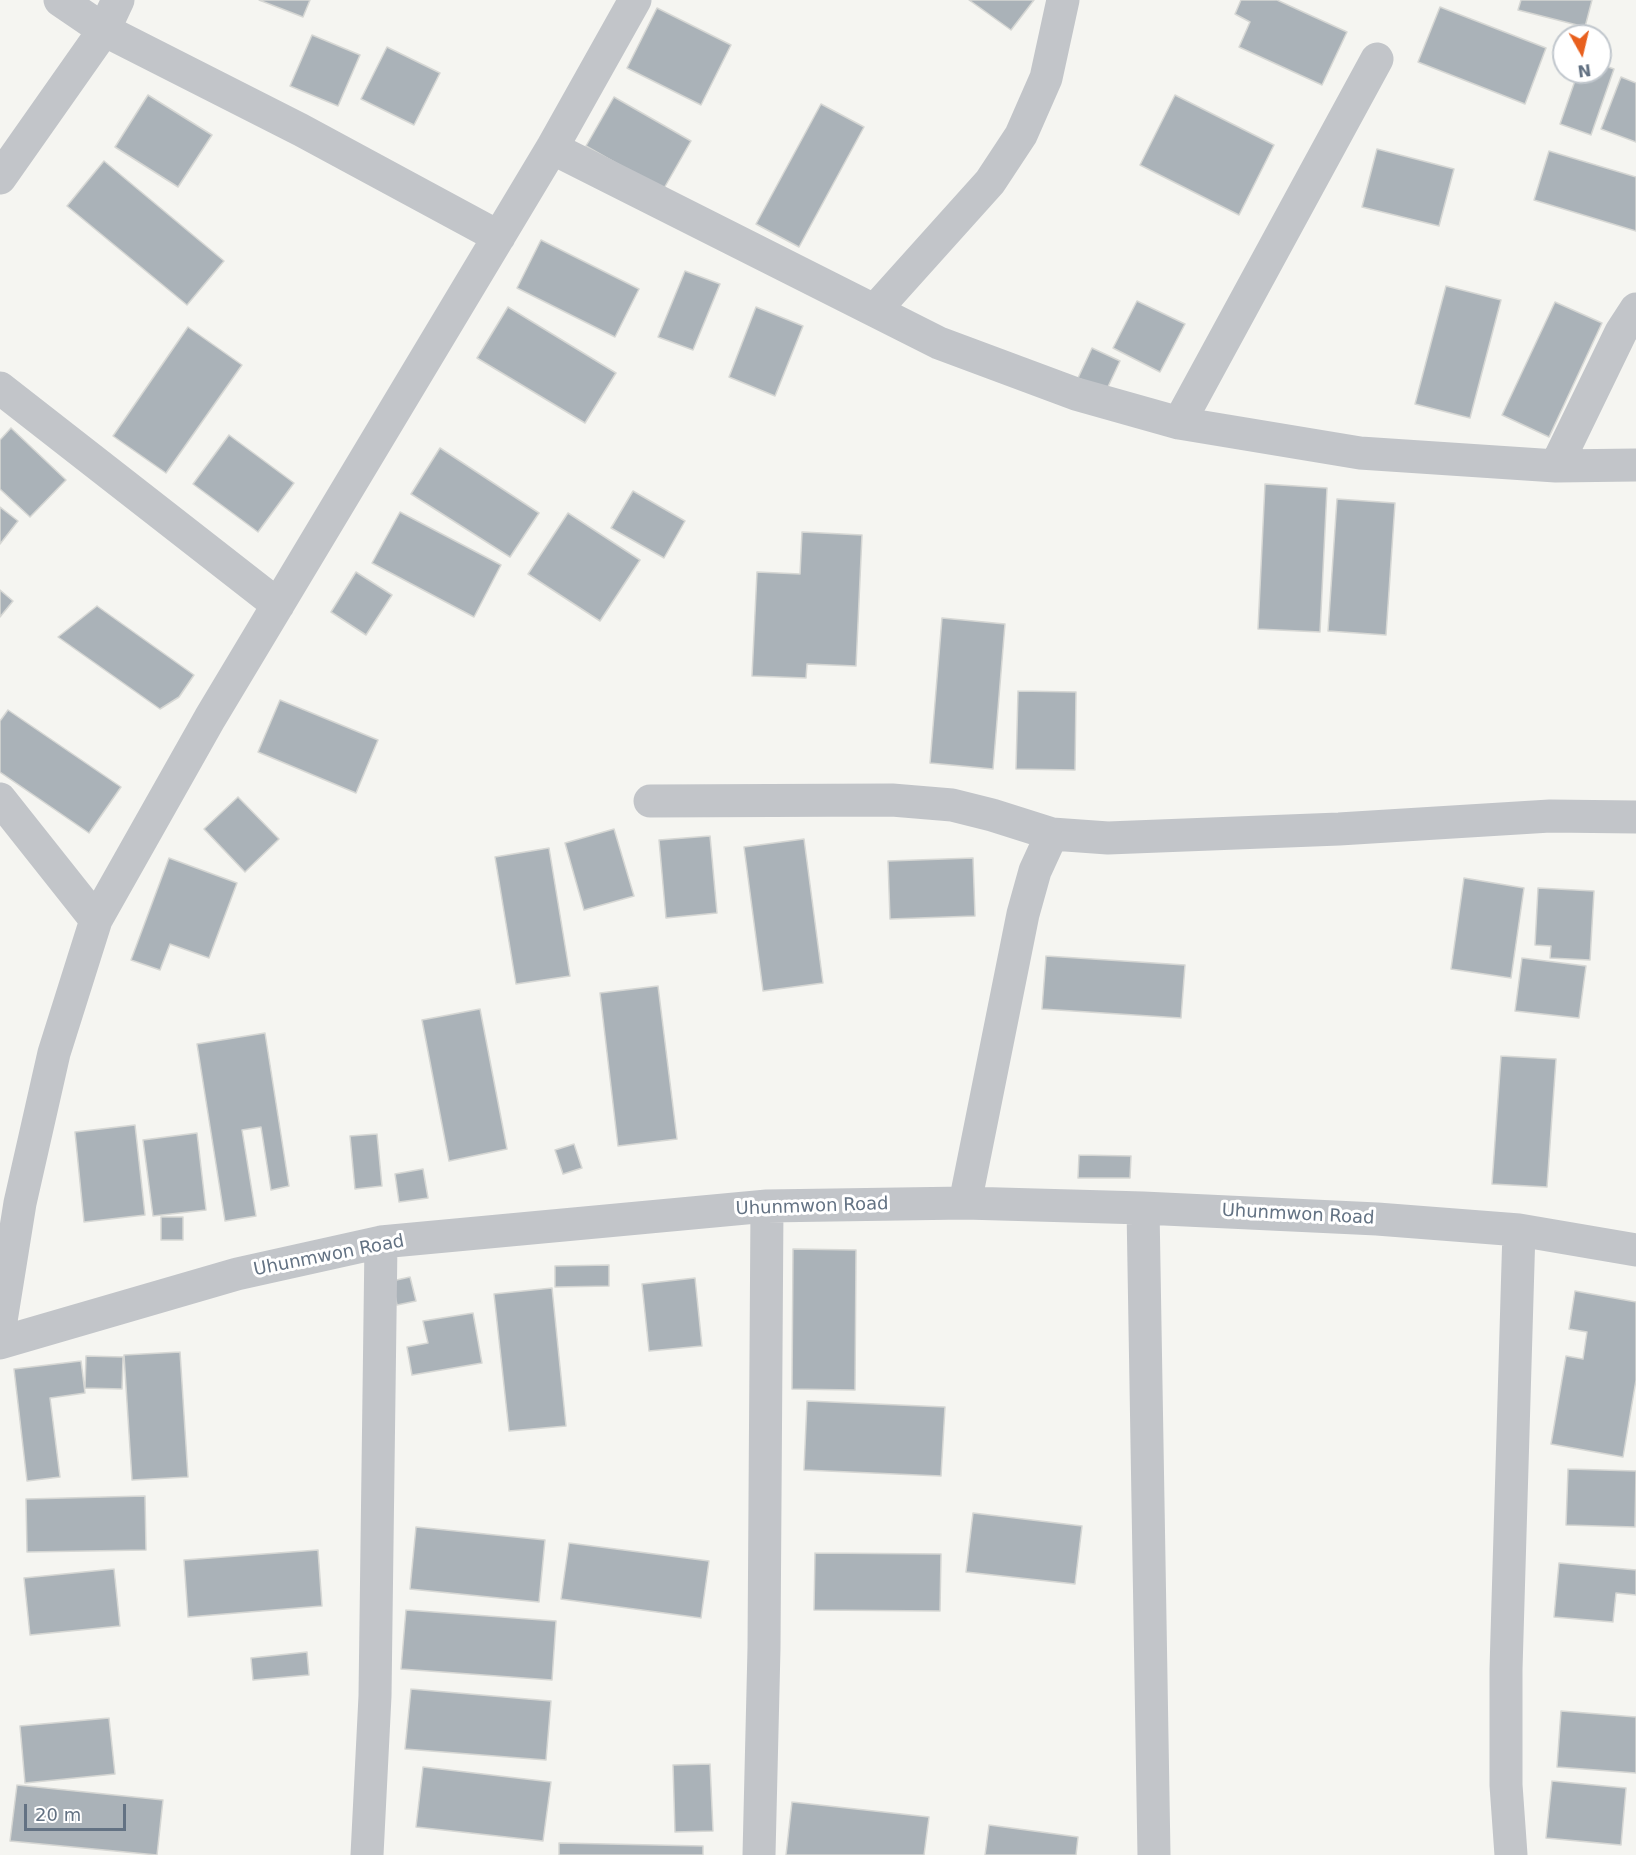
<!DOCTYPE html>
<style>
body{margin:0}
#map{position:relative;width:1636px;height:1855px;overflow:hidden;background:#f5f5f1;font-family:"DejaVu Sans",sans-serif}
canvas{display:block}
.north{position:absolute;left:1552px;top:24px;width:60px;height:60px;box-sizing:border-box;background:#fff;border:2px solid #c1c7cd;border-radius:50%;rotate:172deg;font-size:16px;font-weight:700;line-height:24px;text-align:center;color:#637283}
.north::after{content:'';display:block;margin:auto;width:21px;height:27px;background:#e8601e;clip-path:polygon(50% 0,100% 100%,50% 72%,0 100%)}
.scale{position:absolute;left:24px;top:1804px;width:102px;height:27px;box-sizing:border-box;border:3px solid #637283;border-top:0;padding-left:8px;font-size:18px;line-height:21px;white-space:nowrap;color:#637283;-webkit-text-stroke:4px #fff;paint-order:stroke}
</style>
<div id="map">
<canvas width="1636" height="1855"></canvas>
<div class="north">N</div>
<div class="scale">20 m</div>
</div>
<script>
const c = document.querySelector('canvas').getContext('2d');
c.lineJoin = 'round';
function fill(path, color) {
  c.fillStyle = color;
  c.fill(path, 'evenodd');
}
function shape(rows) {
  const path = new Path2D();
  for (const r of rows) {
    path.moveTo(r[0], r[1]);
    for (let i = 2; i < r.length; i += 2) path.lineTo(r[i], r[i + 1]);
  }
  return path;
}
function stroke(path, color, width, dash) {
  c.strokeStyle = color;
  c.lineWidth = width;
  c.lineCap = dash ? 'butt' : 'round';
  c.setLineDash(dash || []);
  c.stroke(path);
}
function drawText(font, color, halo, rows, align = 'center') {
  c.font = font + ' "DejaVu Sans",sans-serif';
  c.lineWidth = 6;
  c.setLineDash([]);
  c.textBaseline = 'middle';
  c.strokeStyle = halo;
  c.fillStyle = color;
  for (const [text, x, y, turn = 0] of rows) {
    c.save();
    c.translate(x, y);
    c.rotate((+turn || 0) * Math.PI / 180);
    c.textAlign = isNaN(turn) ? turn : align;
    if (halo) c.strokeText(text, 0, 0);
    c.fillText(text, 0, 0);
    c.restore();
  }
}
const building = shape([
 [259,0,310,0,303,17,259,0],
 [969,0,1034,0,1011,30,969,0],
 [1241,0,1277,0,1347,32,1322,85,1239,47,1250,22,1235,14,1241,0],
 [1521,0,1592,0,1585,27,1518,10,1521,0],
 [1440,7,1546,48,1525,104,1418,62,1440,7],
 [657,8,731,45,701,105,627,68,657,8],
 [312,35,360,55,338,106,290,86,312,35],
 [387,47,440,73,414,125,361,99,387,47],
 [1600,64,1614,69,1591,135,1560,124,1578,72,1600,72,1600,64],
 [1621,77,1636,83,1636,142,1601,129,1621,77],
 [148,95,212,135,178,187,115,147,148,95],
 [1175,95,1274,145,1239,215,1140,165,1175,95],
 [614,97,691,141,663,190,586,146,614,97],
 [821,104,864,127,799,247,756,224,821,104],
 [1377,149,1454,169,1439,226,1362,207,1377,149],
 [1549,151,1636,177,1636,231,1534,200,1549,151],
 [104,161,224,261,187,305,67,206,104,161],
 [541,240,639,289,615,337,517,288,541,240],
 [685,271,720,284,693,350,658,337,685,271],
 [1446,286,1501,300,1470,418,1415,404,1446,286],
 [1137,301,1185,324,1160,372,1113,348,1137,301],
 [1555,302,1602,323,1549,437,1502,415,1555,302],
 [508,307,616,373,585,423,477,358,508,307],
 [756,307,803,326,775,396,729,377,756,307],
 [188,327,242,365,166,473,113,436,188,327],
 [1092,348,1120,361,1106,391,1078,378,1092,348],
 [11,428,66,480,30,517,0,489,0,440,11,428],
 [229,435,294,483,258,532,193,484,229,435],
 [440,448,539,513,510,557,411,494,440,448],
 [1265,484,1327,488,1320,632,1258,629,1265,484],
 [633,491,685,521,664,558,611,528,633,491],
 [1337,499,1395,503,1386,635,1328,631,1337,499],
 [0,507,18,521,0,544,0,507],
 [400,512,501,565,474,617,372,563,400,512],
 [568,513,640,560,600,621,528,574,568,513],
 [802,532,862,535,856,666,807,664,806,678,752,676,757,572,800,574,802,532],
 [356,572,392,595,366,635,331,612,356,572],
 [0,590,13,601,0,617,0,590],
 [97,606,194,675,179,697,160,709,58,637,97,606],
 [942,618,1005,624,993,769,930,763,942,618],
 [1018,691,1076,692,1075,770,1016,769,1018,691],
 [280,700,378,740,356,793,258,752,280,700],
 [8,710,121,787,89,833,0,772,0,721,8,710],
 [238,797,279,839,245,872,204,829,238,797],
 [614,829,634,896,584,910,565,843,614,829],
 [710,836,717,913,666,918,659,840,710,836],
 [804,839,823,983,763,991,744,847,804,839],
 [549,848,570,976,516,984,495,857,549,848],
 [169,858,237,883,209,958,170,944,160,970,131,960,169,858],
 [973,858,975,916,890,919,888,861,973,858],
 [1464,878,1524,888,1511,978,1451,969,1464,878],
 [1538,888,1594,891,1590,960,1550,958,1551,946,1535,945,1538,888],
 [1046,956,1185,965,1181,1018,1042,1009,1046,956],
 [1522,958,1586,966,1579,1018,1515,1011,1522,958],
 [658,986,677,1139,618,1146,600,993,658,986],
 [480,1009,507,1149,449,1161,422,1020,480,1009],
 [265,1033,289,1186,271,1190,261,1127,242,1130,256,1216,225,1221,197,1044,265,1033],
 [1501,1056,1556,1059,1547,1187,1492,1184,1501,1056],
 [135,1125,145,1215,84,1222,75,1132,135,1125],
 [197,1133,206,1210,153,1216,143,1140,197,1133],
 [377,1134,382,1186,355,1189,350,1136,377,1134],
 [574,1144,582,1168,563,1174,555,1150,574,1144],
 [1079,1155,1131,1156,1130,1178,1078,1178,1079,1155],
 [423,1169,428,1198,399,1202,395,1174,423,1169],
 [161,1217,183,1217,183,1240,161,1240,161,1217],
 [793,1249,856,1250,855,1390,792,1389,793,1249],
 [609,1265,609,1286,555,1287,555,1266,609,1265],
 [410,1277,416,1301,397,1305,392,1281,410,1277],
 [695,1278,702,1346,649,1351,642,1284,695,1278],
 [552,1288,566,1426,509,1431,494,1294,552,1288],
 [1575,1291,1636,1302,1636,1380,1623,1457,1551,1444,1566,1356,1583,1359,1587,1332,1569,1329,1575,1291],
 [473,1313,482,1363,412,1375,407,1347,428,1343,423,1321,473,1313],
 [180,1352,188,1477,132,1480,124,1355,180,1352],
 [86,1356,123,1357,122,1389,85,1388,86,1356],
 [81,1361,85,1393,50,1398,60,1477,27,1481,14,1369,81,1361],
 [807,1401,945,1407,941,1476,804,1470,807,1401],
 [1568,1469,1636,1471,1635,1527,1566,1525,1568,1469],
 [145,1496,146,1550,27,1552,26,1499,145,1496],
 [973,1513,1082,1526,1075,1584,966,1572,973,1513],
 [416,1527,545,1540,539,1602,410,1589,416,1527],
 [569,1543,709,1561,701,1618,561,1599,569,1543],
 [318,1550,322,1606,188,1617,184,1560,318,1550],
 [815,1553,941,1554,940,1611,814,1610,815,1553],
 [1559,1563,1636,1570,1636,1595,1616,1593,1613,1622,1554,1617,1559,1563],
 [114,1569,120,1626,30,1635,24,1578,114,1569],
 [406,1610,556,1621,552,1680,401,1669,406,1610],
 [307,1652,309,1675,253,1680,251,1658,307,1652],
 [411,1689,551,1701,546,1760,405,1749,411,1689],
 [1561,1711,1636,1717,1636,1773,1557,1767,1561,1711],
 [109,1718,115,1774,25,1783,20,1726,109,1718],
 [710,1764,713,1831,675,1832,673,1765,710,1764],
 [423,1767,551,1782,543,1841,416,1827,423,1767],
 [1552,1781,1626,1788,1621,1845,1546,1838,1552,1781],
 [17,1785,163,1800,157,1855,10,1841,17,1785],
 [792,1802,929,1817,924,1855,786,1855,792,1802],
 [989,1825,1078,1837,1076,1855,985,1855,989,1825],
 [559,1843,703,1846,703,1855,559,1855,559,1843]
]);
const minor = shape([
 [60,0,104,30,301,130,499,237],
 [552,148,939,343,1076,394,1179,423,1360,453,1556,466,1636,465],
 [0,178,104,30,118,0],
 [875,310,990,182,1021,135,1046,78,1063,0],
 [0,388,278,605],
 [1179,423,1377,59],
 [1556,466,1621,332,1636,309],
 [0,799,96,920],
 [650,801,892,800,952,805,992,815,1052,834],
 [965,1203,1023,914,1035,871,1052,834,1108,838,1339,829,1550,816,1636,817],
 [1143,1208,1154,1855],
 [0,1327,20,1203,54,1053,96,920,210,718,552,148,635,0],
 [0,1343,237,1274,381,1242,767,1206,965,1203,1143,1208,1377,1219,1519,1230,1636,1250],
 [367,1855,375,1696,381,1242],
 [759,1855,764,1648,767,1206],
 [1511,1855,1506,1785,1506,1669,1519,1230]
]);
const streetNames = [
 ["Uhunmwon Road",812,1207,-2],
 ["Uhunmwon Road",1298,1215,3],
 ["Uhunmwon Road",329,1256,-11]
];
fill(building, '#aab2b8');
stroke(building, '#d6d7d4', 1.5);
stroke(minor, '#c2c5c9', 33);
drawText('18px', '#637283', '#fff', streetNames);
</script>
